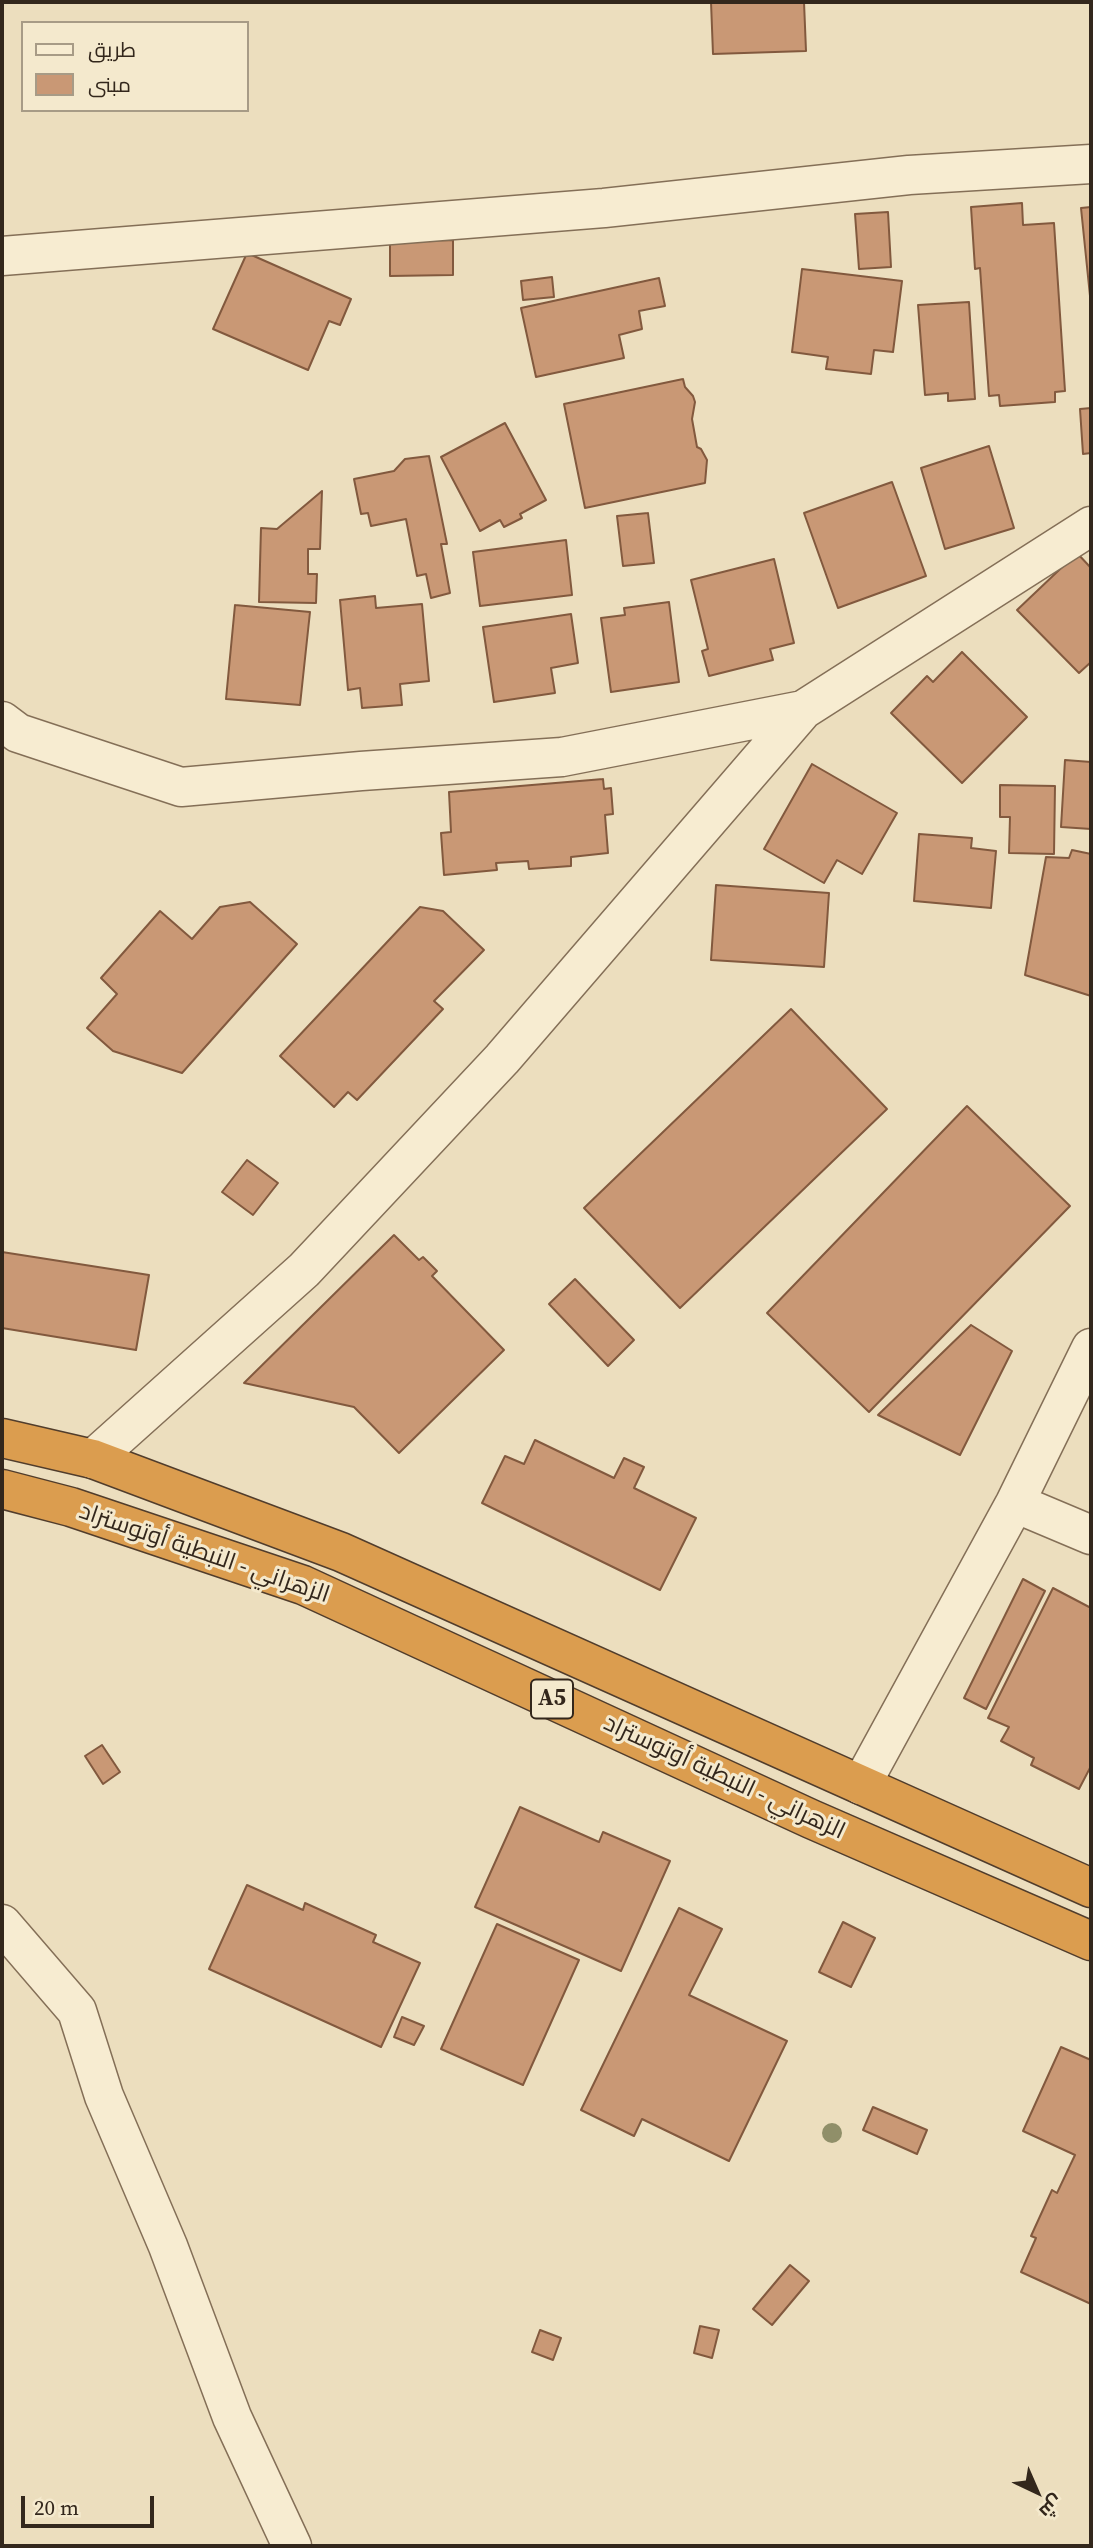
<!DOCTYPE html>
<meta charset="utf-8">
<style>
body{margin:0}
#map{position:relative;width:1093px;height:2548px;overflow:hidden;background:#ecdebe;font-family:"Source Serif 4",Cairo,serif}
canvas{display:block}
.frame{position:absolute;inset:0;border:4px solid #33271c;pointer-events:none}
.legend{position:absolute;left:21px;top:21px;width:228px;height:91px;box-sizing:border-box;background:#f4e9cd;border:2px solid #a79b86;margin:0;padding:9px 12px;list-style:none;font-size:21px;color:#33271c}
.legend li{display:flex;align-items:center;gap:14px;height:35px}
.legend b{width:35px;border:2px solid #a79b86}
.north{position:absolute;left:1002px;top:2457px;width:70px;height:70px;-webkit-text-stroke:5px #f4e9cd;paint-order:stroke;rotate:136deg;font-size:19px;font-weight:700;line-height:28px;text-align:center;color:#33271c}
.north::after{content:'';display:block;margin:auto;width:24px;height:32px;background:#33271c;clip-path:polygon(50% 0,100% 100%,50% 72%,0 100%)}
.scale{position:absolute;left:21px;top:2496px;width:133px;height:32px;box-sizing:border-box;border:4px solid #33271c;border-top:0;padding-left:9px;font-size:21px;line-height:24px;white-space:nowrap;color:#33271c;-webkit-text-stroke:5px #f4e9cd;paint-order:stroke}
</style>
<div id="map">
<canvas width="1093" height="2548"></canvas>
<div class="frame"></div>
<ul class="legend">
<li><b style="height:9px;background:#f7ecd1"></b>طريق</li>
<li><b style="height:19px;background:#c99875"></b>مبنى</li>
</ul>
<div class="north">ش</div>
<div class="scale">20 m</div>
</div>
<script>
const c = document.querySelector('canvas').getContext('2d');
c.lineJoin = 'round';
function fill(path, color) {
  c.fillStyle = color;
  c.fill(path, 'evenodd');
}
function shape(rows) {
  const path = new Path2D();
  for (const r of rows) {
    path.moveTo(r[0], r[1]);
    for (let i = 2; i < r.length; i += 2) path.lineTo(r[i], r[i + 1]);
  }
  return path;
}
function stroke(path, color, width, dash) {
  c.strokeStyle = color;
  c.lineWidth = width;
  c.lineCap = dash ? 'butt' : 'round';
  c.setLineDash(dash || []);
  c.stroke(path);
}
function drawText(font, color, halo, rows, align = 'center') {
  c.font = font + ' "Source Serif 4",Cairo,serif';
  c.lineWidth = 6;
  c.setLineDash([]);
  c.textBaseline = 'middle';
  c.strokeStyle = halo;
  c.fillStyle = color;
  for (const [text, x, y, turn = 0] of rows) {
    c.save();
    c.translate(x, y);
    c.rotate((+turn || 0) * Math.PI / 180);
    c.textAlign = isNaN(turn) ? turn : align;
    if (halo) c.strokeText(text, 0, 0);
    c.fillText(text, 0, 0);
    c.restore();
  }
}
const building = shape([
 [711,2,804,2,806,51,713,54,711,2],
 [1022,203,1023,225,1054,223,1065,391,1055,392,1055,402,1000,406,999,395,989,396,980,268,975,269,971,207,1022,203],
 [1091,207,1091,296,1090,296,1081,208,1091,207],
 [888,212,891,267,859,269,855,214,888,212],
 [453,240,453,275,390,276,390,241,453,240],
 [247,253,351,299,340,325,329,321,308,370,213,329,247,253],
 [802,269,902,281,893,352,874,350,871,374,826,369,828,357,792,352,802,269],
 [552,277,554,297,523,300,521,281,552,277],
 [659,278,665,306,639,311,642,329,619,335,624,358,536,377,521,308,659,278],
 [969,302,975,399,948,401,948,393,925,395,918,305,969,302],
 [683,379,685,387,693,396,695,402,692,419,697,447,701,449,707,460,705,483,585,508,564,404,683,379],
 [1091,408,1091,453,1083,454,1080,409,1091,408],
 [505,423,546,500,520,514,522,518,504,527,500,520,480,531,441,457,505,423],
 [989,446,1014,528,945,549,921,468,989,446],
 [429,456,447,544,441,544,450,593,431,598,426,574,417,576,406,519,371,526,368,513,361,514,354,479,394,471,405,459,429,456],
 [892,482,926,576,838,608,804,513,892,482],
 [322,491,320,549,308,549,308,574,317,574,316,603,259,602,261,528,277,529,322,491],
 [648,513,654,563,623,566,617,516,648,513],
 [566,540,572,595,480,606,473,552,566,540],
 [1077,553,1091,568,1091,662,1079,673,1017,610,1077,553],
 [774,559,794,643,770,649,773,660,709,676,702,651,708,649,691,580,774,559],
 [375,596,376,608,422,604,429,681,400,684,402,705,362,708,360,688,348,690,340,600,375,596],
 [669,602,679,682,611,692,601,618,625,615,624,608,669,602],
 [235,605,310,612,300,705,226,699,235,605],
 [571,614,578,663,551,668,555,693,494,702,483,627,571,614],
 [962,652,1027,717,962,783,891,713,927,676,933,682,962,652],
 [1065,760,1091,762,1091,829,1061,827,1065,760],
 [812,764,897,813,862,874,837,860,824,883,764,849,812,764],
 [603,779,604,789,611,788,613,814,605,815,608,853,571,857,571,866,529,869,528,861,496,863,497,870,444,875,441,833,451,832,449,792,603,779],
 [1000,785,1055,786,1054,854,1009,853,1010,817,1000,817,1000,785],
 [919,834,972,838,971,848,996,851,991,908,914,901,919,834],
 [1072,850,1091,854,1091,996,1025,975,1046,857,1069,858,1072,850],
 [716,885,829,893,824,967,711,960,716,885],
 [250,902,297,944,182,1073,113,1051,87,1028,117,994,101,978,160,911,192,939,220,907,250,902],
 [420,907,443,911,484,950,434,1001,443,1009,357,1100,348,1092,334,1107,280,1056,420,907],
 [791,1009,887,1109,680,1308,584,1208,791,1009],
 [967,1106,1070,1206,869,1412,767,1313,967,1106],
 [247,1160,278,1183,253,1215,222,1192,247,1160],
 [394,1235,419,1260,423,1257,437,1271,432,1276,504,1350,399,1453,354,1407,244,1383,394,1235],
 [2,1252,149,1275,136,1350,2,1328,2,1252],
 [575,1279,634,1340,608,1366,549,1304,575,1279],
 [971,1325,1012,1351,960,1455,878,1415,971,1325],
 [535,1440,614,1478,624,1458,644,1467,634,1488,696,1518,660,1590,482,1503,505,1456,524,1464,535,1440],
 [1023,1579,1045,1591,986,1709,964,1698,1023,1579],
 [1053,1588,1091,1608,1091,1766,1079,1789,1031,1765,1034,1758,1001,1741,1009,1727,988,1718,1053,1588],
 [102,1745,120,1772,103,1784,85,1756,102,1745],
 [520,1807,599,1842,603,1832,670,1861,621,1971,475,1907,520,1807],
 [247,1885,303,1910,305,1903,376,1935,373,1942,420,1963,381,2047,209,1969,247,1885],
 [679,1908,722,1929,689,1995,787,2041,729,2161,642,2119,634,2136,581,2110,679,1908],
 [843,1922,875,1938,851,1987,819,1972,843,1922],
 [497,1924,579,1960,523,2085,441,2049,497,1924],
 [402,2017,424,2026,414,2045,394,2037,402,2017],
 [1061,2047,1091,2060,1091,2304,1021,2272,1036,2238,1031,2236,1052,2190,1057,2193,1075,2155,1023,2131,1061,2047],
 [873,2107,927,2130,917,2154,863,2130,873,2107],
 [790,2265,809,2281,772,2325,753,2309,790,2265],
 [700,2326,719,2330,712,2358,694,2353,700,2326],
 [540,2330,561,2338,553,2360,532,2352,540,2330]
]);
const minor = shape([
 [2,256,604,208,909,175,1091,164],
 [2,721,18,733,181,787,361,771,562,757,803,710],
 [93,1459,304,1270,502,1059,803,710,1091,526],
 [1015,1503,1091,1535],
 [861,1785,1015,1503,1091,1348],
 [2,1924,77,2011,104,2096,168,2246,232,2417,292,2546]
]);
const highway = shape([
 [2,1438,93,1459,341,1552,1091,1888],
 [2,1489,71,1507,303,1585,811,1819,1091,1941]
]);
const trees = [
 [832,2133]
];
const shields = [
 [552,1699,42]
];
const shieldNames = [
 ["A5",552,1699]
];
const streetNames = [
 ["الزهراني - النبطية أوتوستراد",204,1554,19],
 ["الزهراني - النبطية أوتوستراد",724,1778,25]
];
fill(building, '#c99875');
stroke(building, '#82593e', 2);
stroke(minor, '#846f57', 41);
stroke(highway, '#513d2c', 41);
stroke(minor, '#f7ecd1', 38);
stroke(highway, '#db9d4f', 38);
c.fillStyle = '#908f69';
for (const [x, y] of trees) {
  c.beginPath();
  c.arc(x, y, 10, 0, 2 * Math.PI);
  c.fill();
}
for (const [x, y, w] of shields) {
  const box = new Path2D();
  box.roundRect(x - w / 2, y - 19.5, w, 39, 5);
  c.fillStyle = '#f4e9cd';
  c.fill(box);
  stroke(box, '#33271c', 2);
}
drawText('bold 23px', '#33271c', null, shieldNames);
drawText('24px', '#33271c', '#f4e9cd', streetNames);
</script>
